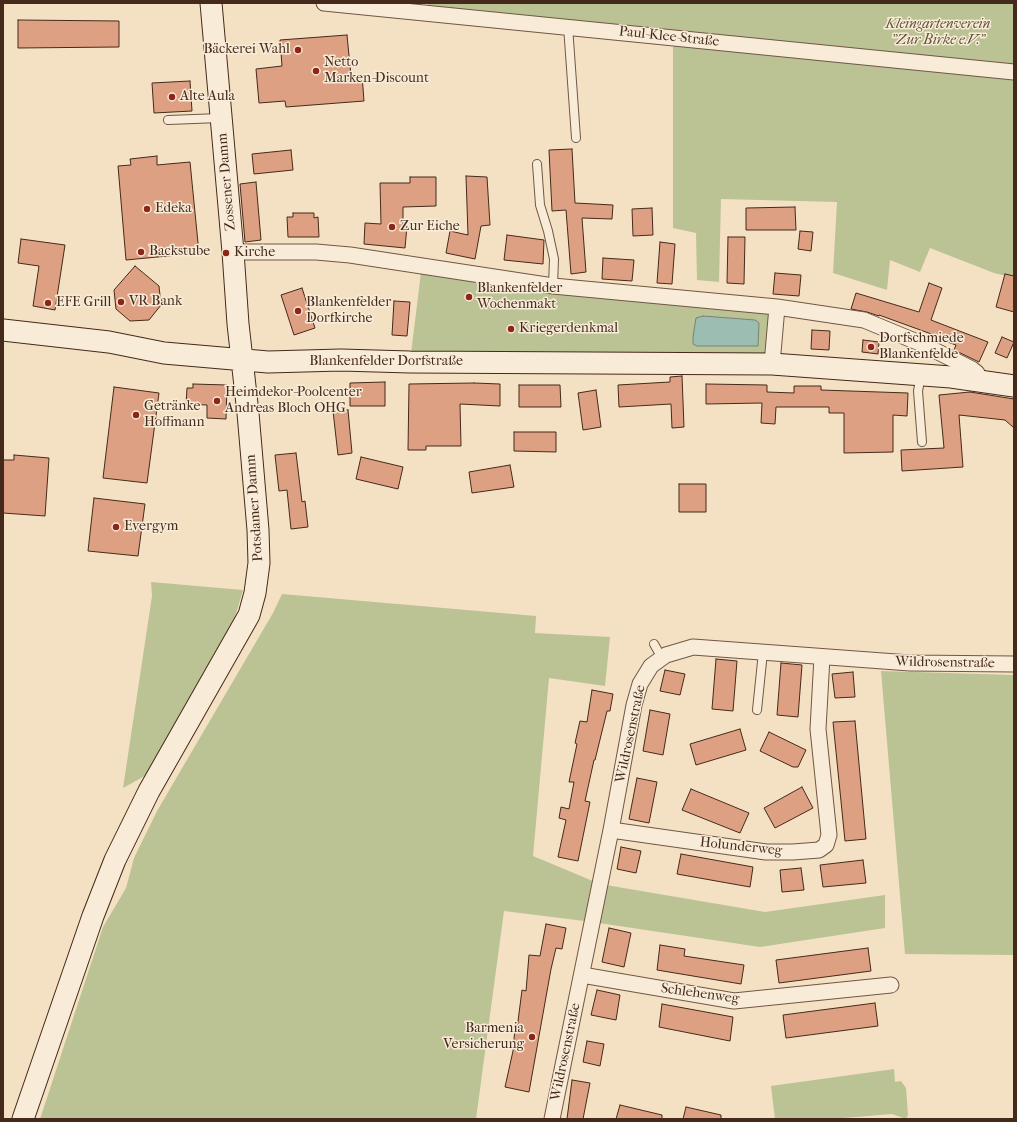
<!DOCTYPE html>
<meta charset="utf-8">
<style>
body{margin:0}
#map{position:relative;width:1017px;height:1122px;overflow:hidden;background:#f4e1c3;font-family:"IM FELL French Canon",serif}
canvas{display:block}
.frame{position:absolute;inset:0;border:4px solid #45291a;pointer-events:none}
</style>
<div id="map">
<canvas width="1017" height="1122"></canvas>
<div class="frame"></div>
</div>
<script>
const c = document.querySelector('canvas').getContext('2d');
c.lineJoin = 'round';
function fill(path, color) {
  c.fillStyle = color;
  c.fill(path, 'evenodd');
}
function shape(rows) {
  const path = new Path2D();
  for (const r of rows) {
    path.moveTo(r[0], r[1]);
    for (let i = 2; i < r.length; i += 2) path.lineTo(r[i], r[i + 1]);
  }
  return path;
}
function stroke(path, color, width, dash) {
  c.strokeStyle = color;
  c.lineWidth = width;
  c.lineCap = dash ? 'butt' : 'round';
  c.setLineDash(dash || []);
  c.stroke(path);
}
function drawText(font, color, halo, rows, align = 'center') {
  c.font = font + ' "IM FELL French Canon",serif';
  c.lineWidth = 3;
  c.setLineDash([]);
  c.textBaseline = 'middle';
  c.strokeStyle = halo;
  c.fillStyle = color;
  for (const [text, x, y, turn = 0] of rows) {
    c.save();
    c.translate(x, y);
    c.rotate((+turn || 0) * Math.PI / 180);
    c.textAlign = isNaN(turn) ? turn : align;
    if (halo) c.strokeText(text, 0, 0);
    c.fillText(text, 0, 0);
    c.restore();
  }
}
const green = shape([
 [428,3,1014,3,1014,278,994,273,930,248,920,272,890,260,887,290,833,273,837,202,721,199,719,282,697,280,696,233,673,228,673,37,428,12],
 [421,272,777,307,772,364,410,362],
 [151,582,243,590,232,627,152,772,123,788,152,596],
 [282,594,536,616,535,633,610,637,605,686,549,678,533,856,600,884,765,912,885,895,885,928,760,947,592,922,504,911,476,1119,40,1119,103,927,126,888,134,858,157,811,273,613],
 [881,671,1014,675,1014,955,905,954],
 [894,1069,895,1082,901,1081,906,1088,908,1115,906,1119,892,1114,832,1119,775,1119,771,1086]
]);
const water = shape([
 [703,316,755,320,759,323,758,346,697,346,693,344,693,337,696,318,703,316]
]);
const building = shape([
 [18,20,119,21,119,47,18,48,18,20],
 [347,35,351,76,362,75,364,101,286,107,285,101,259,103,256,69,282,66,280,40,347,35],
 [190,81,192,111,154,113,152,83,190,81],
 [572,149,575,203,613,205,612,219,582,218,586,272,571,274,566,210,552,211,549,150,572,149],
 [291,150,293,170,254,174,252,154,291,150],
 [157,156,157,165,190,162,199,253,126,260,118,166,131,165,130,159,157,156],
 [466,176,487,177,490,225,481,226,475,259,446,253,450,231,468,235,466,176],
 [410,177,436,177,436,206,403,207,403,226,407,226,405,248,364,244,365,223,381,224,380,183,410,183,410,177],
 [256,182,261,240,245,242,240,184,256,182],
 [795,207,796,230,746,230,746,208,795,207],
 [652,208,653,235,633,236,632,209,652,208],
 [293,213,314,213,314,218,318,217,319,237,288,237,287,217,293,217,293,213],
 [800,231,813,232,811,251,798,249,800,231],
 [507,235,544,240,543,264,504,260,507,235],
 [728,237,745,237,744,284,727,283,728,237],
 [21,239,65,245,55,310,33,306,39,266,18,263,21,239],
 [660,242,675,244,672,284,657,283,660,242],
 [603,258,634,260,632,281,602,279,603,258],
 [135,266,159,286,161,305,149,320,130,321,116,309,114,290,135,266],
 [775,273,801,275,799,296,773,294,775,273],
 [1005,274,1014,276,1014,312,996,307,1005,274],
 [929,283,942,288,931,320,988,342,979,362,954,350,956,345,934,337,934,335,879,315,879,316,867,312,851,309,856,293,919,312,929,283],
 [302,288,315,328,294,335,281,295,302,288],
 [394,301,410,302,407,336,392,335,394,301],
 [812,330,830,331,829,350,811,349,812,330],
 [1002,337,1014,342,1007,358,995,353,1002,337],
 [863,340,879,342,878,354,862,352,863,340],
 [682,376,684,427,672,428,671,404,619,407,618,385,670,382,670,377,682,376],
 [385,382,385,406,350,406,350,383,385,382],
 [474,383,500,384,500,406,460,404,461,446,426,446,426,450,408,450,409,384,474,383],
 [193,384,227,385,226,419,207,418,207,405,186,404,187,388,193,388,193,384],
 [706,384,767,385,767,392,794,393,794,386,821,386,821,390,908,393,907,416,893,415,893,452,844,453,844,413,829,413,829,407,776,407,775,424,761,423,762,403,706,404,706,384],
 [519,385,560,385,561,407,519,407,519,385],
 [114,387,159,393,147,483,103,478,114,387],
 [596,390,601,427,583,430,578,393,596,390],
 [970,392,1014,399,1014,428,1005,420,959,415,963,467,902,471,901,450,944,448,939,395,970,392],
 [348,410,352,453,338,455,333,411,348,410],
 [514,432,556,432,556,452,514,451,514,432],
 [296,453,302,502,305,501,308,527,291,529,287,490,279,491,275,455,296,453],
 [14,455,49,458,45,516,3,513,3,460,14,460,14,455],
 [361,457,403,467,398,489,356,479,361,457],
 [510,465,514,487,472,493,469,472,510,465],
 [679,484,706,484,706,512,679,512,679,484],
 [94,498,145,504,138,556,88,551,94,498],
 [716,659,737,661,733,711,712,709,716,659],
 [781,663,802,665,798,717,777,715,781,663],
 [665,670,685,674,680,695,660,691,665,670],
 [853,672,855,697,835,698,832,674,853,672],
 [592,690,613,694,610,711,607,711,595,760,594,760,585,801,590,802,578,861,558,857,566,820,559,818,561,807,569,809,574,782,569,782,577,744,575,743,580,721,587,722,592,690],
 [650,710,670,714,663,755,643,751,650,710],
 [855,721,866,839,845,841,833,722,855,721],
 [740,729,746,750,696,765,690,744,740,729],
 [769,732,806,750,798,767,793,767,760,751,769,732],
 [637,778,657,782,649,823,629,819,637,778],
 [802,787,813,808,775,828,764,808,802,787],
 [691,789,749,813,740,833,682,810,691,789],
 [621,847,641,851,636,873,617,869,621,847],
 [681,854,753,867,750,887,677,874,681,854],
 [863,860,866,883,823,887,820,865,863,860],
 [801,868,804,890,782,892,780,870,801,868],
 [546,924,566,928,562,949,556,948,551,969,529,1092,505,1087,513,1051,515,1028,517,1029,522,990,526,991,529,955,540,956,546,924],
 [609,928,631,933,624,967,602,962,609,928],
 [660,945,685,949,684,956,744,965,741,984,657,970,660,945],
 [868,948,871,971,779,983,776,960,868,948],
 [597,990,620,995,616,1020,591,1015,597,990],
 [875,1003,878,1026,786,1038,783,1015,875,1003],
 [662,1004,733,1017,730,1041,659,1027,662,1004],
 [587,1041,604,1044,600,1066,583,1062,587,1041],
 [572,1080,590,1083,583,1119,567,1119,572,1080],
 [620,1105,662,1115,662,1119,616,1119,620,1105],
 [686,1107,721,1115,721,1119,683,1119,686,1107]
]);
const service = shape([
 [568,26,576,138],
 [168,120,220,118],
 [537,164,540,205,548,231,554,259,553,286],
 [921,375,918,391,922,442],
 [654,644,662,658],
 [757,710,763,652]
]);
const minor = shape([
 [324,3,1014,72],
 [233,252,316,252,350,255,553,286,777,307,864,320,922,344,972,369,977,373,979,380],
 [772,364,777,307],
 [611,830,766,852,793,852,819,850,826,845,829,835,818,729,822,657],
 [582,975,734,1001,891,985],
 [552,1119,611,830,634,705,640,684,651,666,666,655,693,647,910,663,1014,664]
]);
const secondary = shape([
 [3,330,109,342,164,353,268,362,341,360,410,362,772,364,951,377,1014,386],
 [23,1119,93,916,115,860,149,791,249,615,255,593,259,563,258,530,248,413,238,324,233,252,211,3]
]);
const markers = [
 [298,50,4,"#8f2418"],
 [316,71,4,"#8f2418"],
 [172,97,4,"#8f2418"],
 [147,209,4,"#8f2418"],
 [392,227,4,"#8f2418"],
 [141,252,4,"#8f2418"],
 [226,253,4,"#8f2418"],
 [469,297,4,"#8f2418"],
 [121,302,4,"#8f2418"],
 [48,303,4,"#8f2418"],
 [298,311,4,"#8f2418"],
 [511,329,4,"#8f2418"],
 [871,347,4,"#8f2418"],
 [217,401,4,"#8f2418"],
 [136,415,4,"#8f2418"],
 [116,527,4,"#8f2418"],
 [532,1037,4,"#8f2418"]
];
const parkNames = [
 ["Kleingartenverein",938,25],
 ["\"Zur Birke e.V.\"",938,41]
];
const streetNames = [
 ["Paul-Klee-Straße",669,37,6],
 ["Zossener Damm",227,182,-95],
 ["Blankenfelder Dorfstraße",386,362],
 ["Potsdamer Damm",255,508,-94],
 ["Wildrosenstraße",945,663,1],
 ["Wildrosenstraße",631,734,-78],
 ["Holunderweg",741,847,6],
 ["Schlehenweg",700,994,8],
 ["Wildrosenstraße",566,1052,-78]
];
const poiNames = [
 ["Bäckerei Wahl",290,50,"right"],
 ["Netto",324,63],
 ["Marken-Discount",324,79],
 ["Alte Aula",180,97],
 ["Edeka",155,209],
 ["Zur Eiche",400,227],
 ["Backstube",149,252],
 ["Kirche",234,253],
 ["Blankenfelder",477,289],
 ["Wochenmakt",477,305],
 ["VR Bank",129,302],
 ["EFE Grill",56,303],
 ["Blankenfelder",306,303],
 ["Dorfkirche",306,319],
 ["Kriegerdenkmal",519,329],
 ["Dorfschmiede",879,339],
 ["Blankenfelde",879,355],
 ["Heimdekor-Poolcenter",225,393],
 ["Andreas Bloch OHG",225,409],
 ["Getränke",144,407],
 ["Hoffmann",144,423],
 ["Evergym",124,527],
 ["Barmenia",524,1029,"right"],
 ["Versicherung",524,1045,"right"]
];
fill(green, '#bbc394');
fill(water, '#9cbeb2');
stroke(water, '#798275', 1);
fill(building, '#dea082');
stroke(building, '#45291a', 1);
stroke(service, '#715744', 10);
stroke(minor, '#715744', 17);
stroke(secondary, '#45291a', 23);
stroke(service, '#f8ecd8', 8);
stroke(minor, '#f8ecd8', 15);
stroke(secondary, '#f8ecd8', 21);
for (const [x, y, r, color] of markers) {
  const dot = new Path2D();
  dot.arc(x, y, r, 0, 2 * Math.PI);
  c.fillStyle = color;
  c.fill(dot);
  stroke(dot, '#f8ecd8', 1.5);
}
drawText('italic 14px', '#625038', '#f8ecd8', parkNames);
drawText('14px', '#45291a', '#f8ecd8', streetNames);
drawText('14px', '#45291a', '#f8ecd8', poiNames, 'left');
</script>
